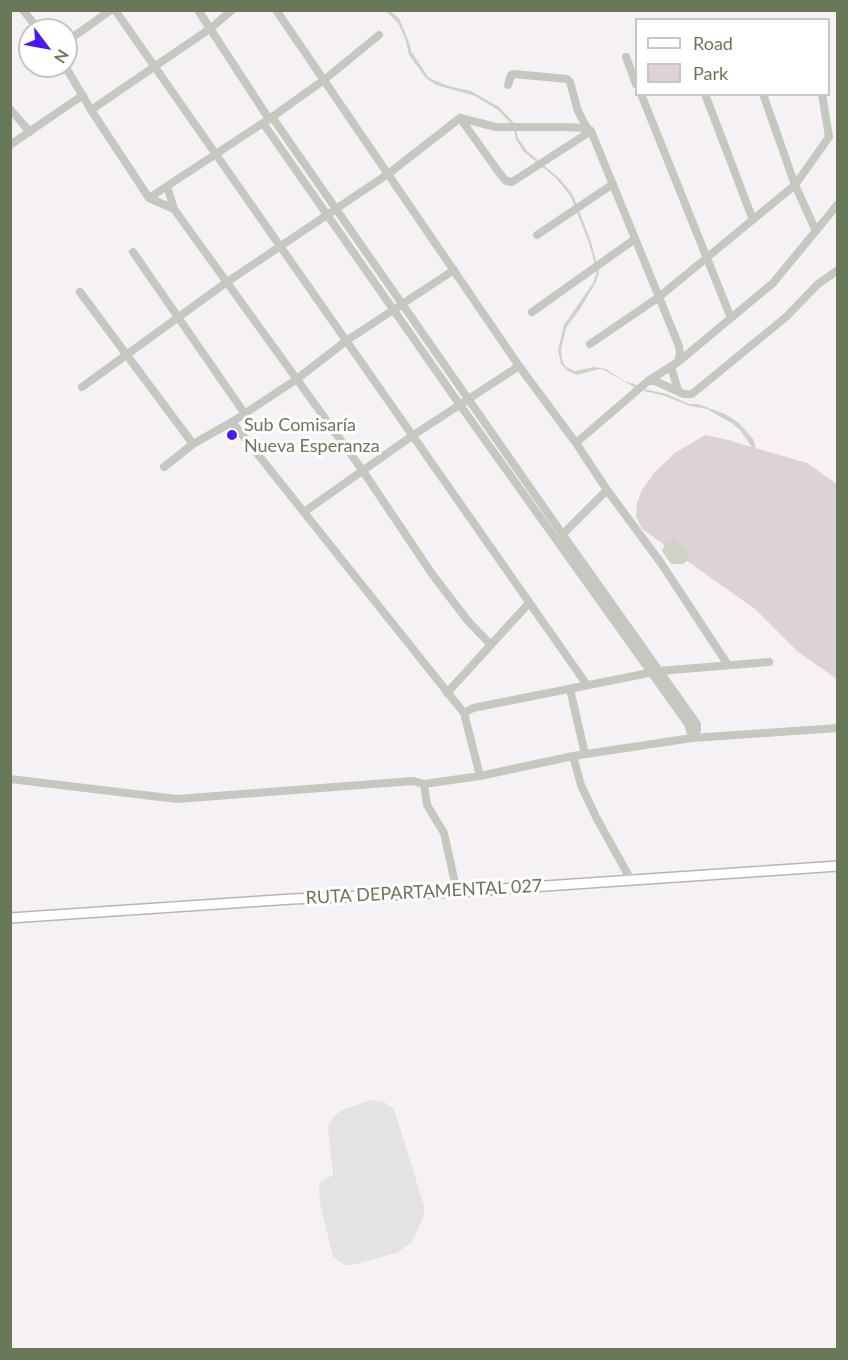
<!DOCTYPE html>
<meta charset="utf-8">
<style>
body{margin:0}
#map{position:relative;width:848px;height:1360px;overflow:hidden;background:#f5f1f5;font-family:Lato,sans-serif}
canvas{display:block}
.frame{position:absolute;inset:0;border:12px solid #6a785a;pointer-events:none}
.legend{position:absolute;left:635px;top:18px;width:195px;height:78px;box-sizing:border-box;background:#fff;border:2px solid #c3c9bd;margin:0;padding:8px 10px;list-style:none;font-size:18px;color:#6a785a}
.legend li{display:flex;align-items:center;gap:12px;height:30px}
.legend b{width:30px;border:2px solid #c3c9bd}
.north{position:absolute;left:18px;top:18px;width:60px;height:60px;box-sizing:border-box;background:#fff;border:2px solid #c3c9bd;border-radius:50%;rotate:122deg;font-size:16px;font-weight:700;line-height:24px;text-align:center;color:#6a785a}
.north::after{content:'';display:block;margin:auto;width:21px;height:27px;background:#4d18ee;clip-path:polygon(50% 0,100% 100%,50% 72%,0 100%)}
</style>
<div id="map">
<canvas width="848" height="1360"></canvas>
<div class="frame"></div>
<ul class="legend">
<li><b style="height:8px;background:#fff"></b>Road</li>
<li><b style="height:16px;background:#ddd2d6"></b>Park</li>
</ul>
<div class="north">N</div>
</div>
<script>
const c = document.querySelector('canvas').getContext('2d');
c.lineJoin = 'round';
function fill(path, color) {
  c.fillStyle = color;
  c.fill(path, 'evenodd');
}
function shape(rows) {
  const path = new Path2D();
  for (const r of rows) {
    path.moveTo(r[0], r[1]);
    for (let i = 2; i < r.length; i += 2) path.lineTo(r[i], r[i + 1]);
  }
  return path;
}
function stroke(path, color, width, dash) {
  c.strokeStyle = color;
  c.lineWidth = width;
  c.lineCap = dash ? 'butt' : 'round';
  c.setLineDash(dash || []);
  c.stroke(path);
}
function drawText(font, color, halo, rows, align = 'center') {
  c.font = font + ' Lato,sans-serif';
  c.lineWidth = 6;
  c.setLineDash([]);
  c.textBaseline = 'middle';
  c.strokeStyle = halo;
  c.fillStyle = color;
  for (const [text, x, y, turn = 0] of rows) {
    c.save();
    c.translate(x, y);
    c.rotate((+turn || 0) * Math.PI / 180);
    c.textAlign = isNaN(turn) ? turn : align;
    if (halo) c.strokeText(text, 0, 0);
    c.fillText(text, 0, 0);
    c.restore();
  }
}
const built = shape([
 [371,1100,384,1102,394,1109,424,1206,424,1215,413,1240,399,1252,352,1265,345,1265,333,1257,320,1203,319,1183,333,1175,328,1126,335,1115,344,1109]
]);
const green = shape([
 [705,435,724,439,807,463,838,485,837,679,798,652,755,609,642,529,636,517,637,503,642,490,654,473,675,453]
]);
const water = shape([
 [386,11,390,11,399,18,410,45,411,51,429,78,448,86,471,91,499,107,515,124,518,138,527,151,560,179,573,195,591,242,599,272,596,282,580,309,566,328,561,350,562,360,565,366,575,371,594,367,606,369,624,381,637,385,634,387,604,370,599,369,577,375,568,371,561,364,558,350,564,325,593,283,597,271,589,243,571,197,556,178,523,151,516,139,513,126,498,110,475,96,436,85,426,78,409,55,405,38,398,23],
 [645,389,667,394,689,404,698,404,725,414,739,423,753,439,756,448,752,447,740,430,733,424,707,409,690,406,665,396,644,391],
 [675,539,690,558,683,564,671,564,662,551,665,544]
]);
const minor = shape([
 [23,10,39,30],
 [115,10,587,685],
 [198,10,269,119],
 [276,10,519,366,576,443,607,490,560,537],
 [66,42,111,10],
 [626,57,636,84],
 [65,66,91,110,149,198],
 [508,85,511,75,514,74,567,79,570,82,578,111,587,128],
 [641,94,731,318],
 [705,94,753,220],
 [763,94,795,185,816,231],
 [10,109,30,132],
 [91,110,211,28,232,10],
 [272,117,563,535,697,724,697,730,692,738],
 [460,118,498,171,506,181,512,182,591,131],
 [263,123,460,405,688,724,692,738],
 [10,145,83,95],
 [167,186,174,209,363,471,432,574,468,621,491,645],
 [174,209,149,198,272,117,324,80,379,35],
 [537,235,613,184],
 [133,252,245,414],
 [80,292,193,444,232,422,297,379,346,341,454,270],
 [532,312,635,239],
 [590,344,659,297,795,185,829,137,822,94],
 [678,362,773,283,838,204],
 [671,367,678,390],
 [82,387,227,282,388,174,460,118,496,127,564,127,587,128,591,131,679,346,680,354,678,362,648,381],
 [232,422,464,713,480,776],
 [576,443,648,381,655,381,684,394,692,394,786,317,818,284,838,270],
 [164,467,193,444],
 [607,490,661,563,728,665],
 [304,512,412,436,519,366],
 [570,689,585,754],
 [447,693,529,603],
 [464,713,473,708,659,671,769,662],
 [10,779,177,799,413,781,424,784],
 [631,880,596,817,581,785,573,756,692,738,838,728],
 [457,892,444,833,427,805,424,784,480,776,573,756]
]);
const major = shape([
 [10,918,292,899,457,892,838,866]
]);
const markers = [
 [232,435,6,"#4d18ee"]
];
const poiNames = [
 ["Sub Comisaría",244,425],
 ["Nueva Esperanza",244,446]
];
const streetNames = [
 ["RUTA DEPARTAMENTAL 027",424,892,-3]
];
fill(built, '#e4e2e3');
fill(green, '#ddd2d6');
fill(water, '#ced3c5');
stroke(major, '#b4b8ae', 12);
stroke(minor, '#c4c8bf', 8);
stroke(major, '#fff', 9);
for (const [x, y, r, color] of markers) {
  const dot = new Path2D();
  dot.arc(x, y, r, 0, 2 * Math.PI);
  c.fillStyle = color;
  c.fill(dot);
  stroke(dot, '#fff', 2);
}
drawText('18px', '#6a785a', '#fff', poiNames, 'left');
drawText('18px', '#6a785a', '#fff', streetNames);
</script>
